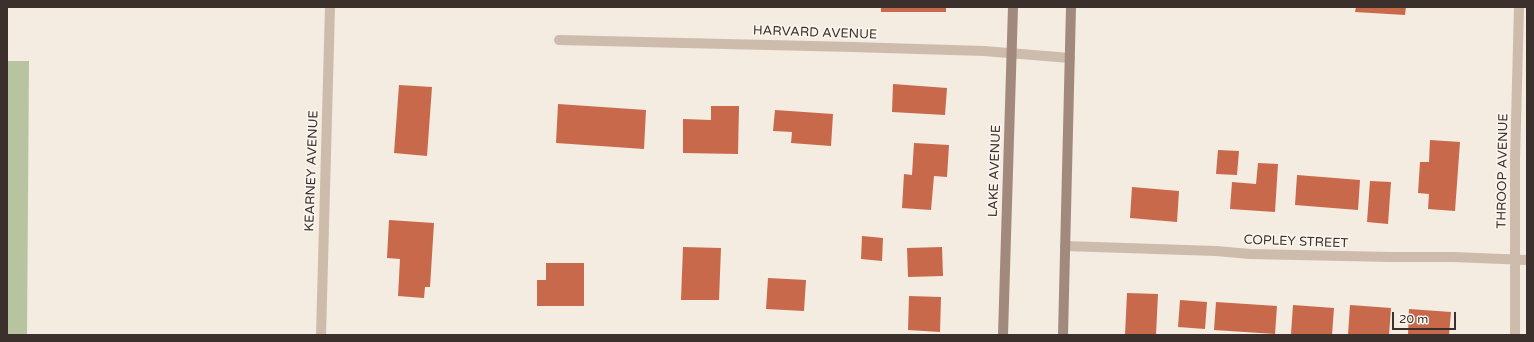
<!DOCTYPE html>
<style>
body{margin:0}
#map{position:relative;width:1534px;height:342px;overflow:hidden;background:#f4ebe1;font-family:"Varela Round",sans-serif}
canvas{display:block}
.frame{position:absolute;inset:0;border:8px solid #3b302b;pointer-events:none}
.scale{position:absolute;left:1392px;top:312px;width:64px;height:18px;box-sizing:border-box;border:2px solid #3b302b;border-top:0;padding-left:5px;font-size:12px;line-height:14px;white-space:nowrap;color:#3b302b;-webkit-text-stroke:3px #fbf5ee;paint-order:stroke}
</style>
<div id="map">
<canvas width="1534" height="342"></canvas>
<div class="frame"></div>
<div class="scale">20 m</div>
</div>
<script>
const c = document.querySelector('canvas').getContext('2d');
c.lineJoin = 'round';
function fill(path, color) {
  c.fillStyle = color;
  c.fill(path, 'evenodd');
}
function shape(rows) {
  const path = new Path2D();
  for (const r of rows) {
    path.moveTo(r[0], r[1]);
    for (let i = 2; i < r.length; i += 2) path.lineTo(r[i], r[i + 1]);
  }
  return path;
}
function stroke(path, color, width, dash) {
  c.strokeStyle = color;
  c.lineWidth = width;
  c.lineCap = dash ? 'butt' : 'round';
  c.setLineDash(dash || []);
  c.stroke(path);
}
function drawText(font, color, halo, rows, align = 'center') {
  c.font = font + ' "Varela Round",sans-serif';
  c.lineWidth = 3.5;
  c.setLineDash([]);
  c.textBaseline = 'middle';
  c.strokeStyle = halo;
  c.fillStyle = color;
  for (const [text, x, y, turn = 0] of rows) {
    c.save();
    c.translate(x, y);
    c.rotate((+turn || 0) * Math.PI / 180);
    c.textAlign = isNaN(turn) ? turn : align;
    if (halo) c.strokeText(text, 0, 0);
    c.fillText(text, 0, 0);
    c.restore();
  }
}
const green = shape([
 [7,61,29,61,27,335,7,335]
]);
const building = shape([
 [881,7,946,7,946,12,881,12],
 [1356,7,1406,7,1405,15,1355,12],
 [893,84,947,88,945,115,892,112],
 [399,85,432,87,427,156,394,153],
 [558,104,646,110,644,149,556,143],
 [711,106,739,106,738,154,683,153,683,119,711,120],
 [775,110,833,114,831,146,791,143,792,132,773,131],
 [1430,140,1460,142,1455,211,1428,209,1429,194,1418,193,1420,162,1429,162],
 [914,143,949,145,947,177,934,176,931,210,902,208,904,174,912,175],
 [1218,150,1239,151,1237,175,1216,174],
 [1258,163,1278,164,1275,212,1230,209,1232,182,1256,184],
 [1297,175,1360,180,1358,210,1295,205],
 [1370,181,1391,182,1388,224,1367,222],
 [1132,187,1179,191,1177,222,1130,218],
 [389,220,434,223,430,287,425,287,424,298,398,296,400,259,387,258],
 [862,236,883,238,882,261,861,259],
 [683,247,721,248,719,300,681,300],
 [942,247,943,276,908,277,907,248],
 [546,263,584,263,584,306,537,306,537,280,546,280],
 [768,278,806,280,804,311,766,309],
 [1127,293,1158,294,1156,335,1125,335],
 [909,296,941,297,940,332,908,330],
 [1180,300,1207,302,1205,329,1178,327],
 [1216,302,1277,306,1275,334,1214,330],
 [1293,305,1334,308,1332,335,1291,334],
 [1350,305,1391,308,1389,335,1348,335],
 [1409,309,1451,312,1449,335,1408,335]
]);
const street = shape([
 [559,40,852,47,984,51,1070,58],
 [1065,246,1216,251,1250,254,1390,257,1453,257,1527,260],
 [321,335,330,7],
 [1515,335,1515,159,1519,7]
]);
const secondary = shape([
 [1003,335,1013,7],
 [1063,335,1071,7]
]);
const streetNames = [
 ["HARVARD AVENUE",815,33,2],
 ["KEARNEY AVENUE",312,171,-88],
 ["LAKE AVENUE",995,171,-88],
 ["THROOP AVENUE",1503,171,-89],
 ["COPLEY STREET",1296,242,2]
];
fill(green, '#b8c4a0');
fill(building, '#c8694b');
stroke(street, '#cdbbac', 10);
stroke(secondary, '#a18a7d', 10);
drawText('13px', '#3b302b', '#fbf5ee', streetNames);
</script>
